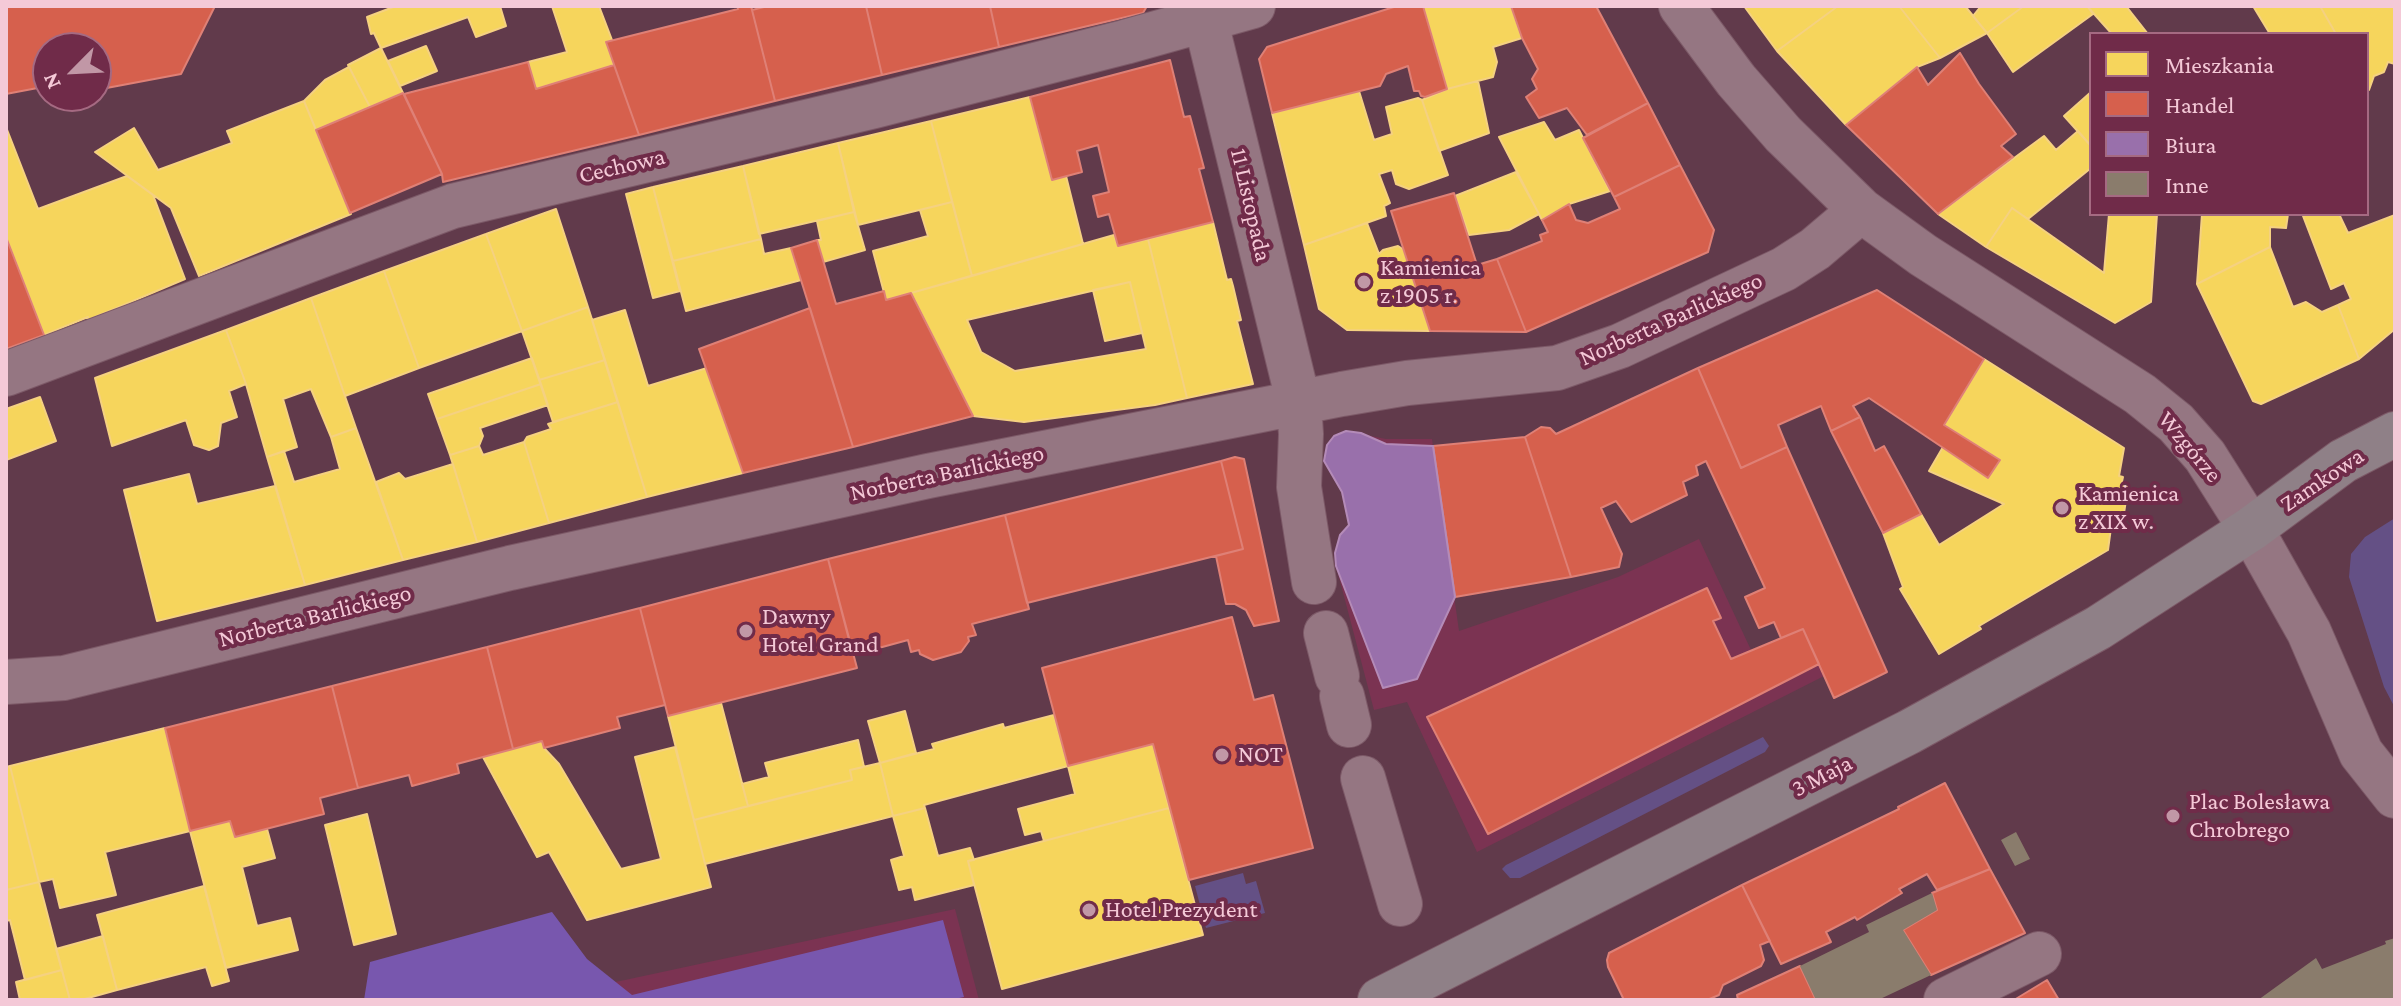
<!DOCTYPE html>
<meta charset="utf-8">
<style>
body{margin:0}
#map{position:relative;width:2401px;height:1006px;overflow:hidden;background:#613a4b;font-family:"Crimson Pro",serif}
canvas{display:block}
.frame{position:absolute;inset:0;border:8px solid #f4c9d7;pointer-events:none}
.legend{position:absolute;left:2089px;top:32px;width:280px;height:184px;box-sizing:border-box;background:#702b49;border:2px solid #a56a82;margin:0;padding:10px 14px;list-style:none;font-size:24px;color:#f4c9d7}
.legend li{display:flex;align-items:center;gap:16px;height:40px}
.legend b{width:40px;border:2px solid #a56a82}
.north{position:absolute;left:32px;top:32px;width:80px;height:80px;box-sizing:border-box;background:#702b49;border:2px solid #a56a82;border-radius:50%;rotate:246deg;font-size:22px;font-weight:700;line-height:32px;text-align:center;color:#f4c9d7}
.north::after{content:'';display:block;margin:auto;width:28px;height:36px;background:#c197a6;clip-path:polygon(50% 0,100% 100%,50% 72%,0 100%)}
</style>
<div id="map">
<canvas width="2401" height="1006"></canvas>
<div class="frame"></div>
<ul class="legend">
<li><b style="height:22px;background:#f6d55c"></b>Mieszkania</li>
<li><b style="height:22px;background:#d6604d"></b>Handel</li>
<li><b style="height:22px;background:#9970ab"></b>Biura</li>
<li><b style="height:22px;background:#8a7c6c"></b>Inne</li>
</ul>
<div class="north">N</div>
</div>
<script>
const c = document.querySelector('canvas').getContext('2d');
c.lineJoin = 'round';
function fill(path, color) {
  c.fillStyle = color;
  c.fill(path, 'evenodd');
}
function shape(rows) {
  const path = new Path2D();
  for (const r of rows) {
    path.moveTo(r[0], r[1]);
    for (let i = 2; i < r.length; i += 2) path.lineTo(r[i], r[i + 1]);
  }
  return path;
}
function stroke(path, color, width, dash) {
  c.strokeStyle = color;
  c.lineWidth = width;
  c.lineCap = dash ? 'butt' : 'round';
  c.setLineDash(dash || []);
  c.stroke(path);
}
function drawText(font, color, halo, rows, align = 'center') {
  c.font = font + ' "Crimson Pro",serif';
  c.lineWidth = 8;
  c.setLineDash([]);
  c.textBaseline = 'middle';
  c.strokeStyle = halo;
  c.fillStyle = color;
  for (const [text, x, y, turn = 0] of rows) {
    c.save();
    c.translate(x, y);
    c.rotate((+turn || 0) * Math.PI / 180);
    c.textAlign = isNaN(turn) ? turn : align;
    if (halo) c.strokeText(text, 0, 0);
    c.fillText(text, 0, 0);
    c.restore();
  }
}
const built = shape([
 [1346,431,1386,439,1432,439,1459,631,1618,577,1699,539,1751,650,1803,629,1824,676,1477,852,1407,702,1374,710,1336,566,1335,553,1340,535,1349,525,1342,492,1324,461,1327,445,1334,436],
 [955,909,979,1000,526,1000,625,980]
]);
const green = shape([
 [2395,518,2395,708,2384,687,2349,577,2351,554,2365,537],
 [1763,737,1769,746,1765,752,1520,878,1510,878,1502,869,1506,865],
 [1243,873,1246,884,1256,881,1265,913,1206,928,1195,886]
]);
const forest = shape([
 [552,912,587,959,632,995,943,920,964,997,950,1000,364,1000,370,962]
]);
const homes = shape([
 [396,6,500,6,506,26,476,37,468,17,381,48,374,33,371,34,367,17,396,6],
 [552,6,599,6,612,40,606,42,614,65,536,89,528,62,567,52,552,6],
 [1423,6,1511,6,1522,38,1493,47,1497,62,1493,77,1447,89,1423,6],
 [1744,6,1838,6,1777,51,1744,6],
 [1838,6,1899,6,1940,58,1917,67,1846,125,1777,51,1838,6],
 [1899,6,1965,6,1987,33,1940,58,1899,6],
 [1981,6,2024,6,1987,33,1973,16,1981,6],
 [2024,6,2087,6,2093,14,2013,72,1987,33,2024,6],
 [2087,6,2126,6,2148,34,2112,34,2087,6],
 [2253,6,2320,6,2336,34,2270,34,2253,6],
 [2320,6,2395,6,2395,64,2388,62,2384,72,2374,76,2369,90,2367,86,2367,34,2336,34,2320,6],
 [426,46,437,71,400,86,388,61,426,46],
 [381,48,403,93,370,107,348,65,381,48],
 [349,67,370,107,316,130,304,101,325,80,349,67],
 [1478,81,1489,133,1439,151,1422,100,1447,89,1478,81],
 [1359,91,1374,140,1392,134,1386,107,1418,98,1422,100,1448,175,1409,189,1396,184,1392,170,1379,174,1390,203,1384,206,1386,216,1304,245,1272,113,1359,91],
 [2091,92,2091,146,2064,116,2091,92],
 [1030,97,1052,180,1066,176,1083,244,972,276,931,121,1030,97],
 [304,101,351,214,199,276,171,208,95,152,134,128,158,170,232,143,227,131,304,101],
 [931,121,952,202,858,225,838,143,931,121],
 [1544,122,1555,140,1579,130,1610,191,1569,204,1542,220,1499,137,1544,122],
 [6,127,38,209,127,176,153,195,185,279,88,320,88,317,44,335,6,237,6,127],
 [2078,131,2091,146,2091,168,2028,219,2012,208,1986,247,1938,214,2044,136,2056,150,2078,131],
 [838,143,854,212,759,234,743,166,838,143],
 [743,166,761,239,673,261,653,187,743,166],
 [1516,172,1539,214,1509,230,1469,235,1455,196,1516,172],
 [653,187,680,291,653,298,626,194,653,187],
 [952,202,972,276,886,300,873,251,928,236,920,210,952,202],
 [2012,208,2104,273,2109,214,2157,214,2151,302,2115,323,1986,247,2012,208],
 [556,209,588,307,522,331,486,234,556,209],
 [854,212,865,250,823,262,817,240,821,240,817,221,854,212],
 [2202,214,2288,214,2286,228,2270,227,2270,247,2197,284,2202,214],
 [2307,214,2339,214,2348,233,2395,215,2395,329,2359,359,2338,305,2351,299,2344,283,2331,289,2303,216,2307,214],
 [1213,222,1227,280,1231,279,1233,286,1241,320,1237,321,1253,384,1187,398,1148,239,1213,222],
 [1367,223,1379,254,1383,250,1398,246,1404,250,1430,331,1347,330,1319,309,1304,245,1367,223],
 [486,234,522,331,419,368,384,271,486,234],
 [1114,235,1118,246,1148,239,1187,398,1155,405,1024,422,973,416,911,293,1114,235],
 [1130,282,1146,349,1015,371,981,352,967,320,1130,282],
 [761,239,764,254,791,248,801,280,686,311,673,261,761,239],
 [2270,247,2293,307,2306,302,2322,312,2338,305,2359,359,2261,404,2253,401,2197,284,2270,247],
 [384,271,419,368,345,396,311,298,384,271],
 [1130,282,1142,333,1105,341,1093,290,1130,282],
 [311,298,356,428,331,437,311,389,283,399,297,447,267,457,246,384,226,330,311,298],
 [588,307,605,360,539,380,522,331,588,307],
 [625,310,648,386,707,368,743,473,647,497,592,320,625,310],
 [226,330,246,384,229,391,237,417,221,423,218,446,209,450,194,445,186,420,112,446,95,378,226,330],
 [532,358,541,384,437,419,428,394,532,358],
 [1984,359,2124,448,2119,476,2123,477,2121,486,2128,487,2124,513,2117,512,2116,521,2112,520,2108,550,1979,626,1981,629,1939,654,1900,589,1903,587,1883,533,1921,514,1939,545,2004,504,1929,471,1943,447,1988,478,2000,460,1944,425,1984,359],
 [605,360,618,402,553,422,539,380,605,360],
 [541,384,548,405,480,428,483,436,479,446,450,455,437,419,541,384],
 [40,397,56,441,6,460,6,409,40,397],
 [618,402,647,497,549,523,524,442,527,437,551,429,548,424,618,402],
 [356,428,403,560,305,585,267,457,284,451,294,482,340,469,331,437,356,428],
 [524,442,549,523,477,542,450,455,479,446,483,455,524,442],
 [453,464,477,542,403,560,376,482,399,473,405,479,453,464],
 [189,474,197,504,275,486,305,585,157,621,124,490,189,474],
 [721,703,748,806,694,820,668,716,721,703],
 [905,711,916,753,880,763,868,721,905,711],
 [1054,715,1068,766,924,805,925,808,893,816,880,763,934,749,932,744,1003,724,1004,728,1054,715],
 [165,728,190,831,105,852,116,895,60,908,53,879,39,882,10,766,165,728],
 [858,740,864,767,850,770,852,780,748,806,742,784,769,777,765,763,858,740],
 [542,741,544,748,559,764,621,869,661,859,635,757,675,747,711,887,587,920,549,852,537,857,483,757,542,741],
 [1153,744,1169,808,1044,841,1041,831,1025,835,1018,809,1075,794,1068,766,1153,744],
 [880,763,893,816,705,864,694,820,852,780,850,770,880,763],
 [10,766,39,882,6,890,6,767,10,766],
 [925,808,938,856,970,848,974,860,968,861,974,885,915,900,912,887,899,890,891,860,904,856,893,816,925,808],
 [1169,808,1203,935,1002,989,968,861,1169,808],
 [367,814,396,934,354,945,325,825,367,814],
 [230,821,235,837,267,829,275,858,242,867,257,926,290,918,298,950,226,968,190,831,230,821],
 [39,882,62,970,25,980,10,920,6,921,6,890,39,882],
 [204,886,229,981,212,986,206,967,117,990,97,915,204,886],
 [103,936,117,990,81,1000,70,1000,56,949,103,936],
 [62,970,70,1000,20,1000,16,982,62,970]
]);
const shops = shape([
 [6,6,215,6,181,74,96,90,96,48,48,48,48,86,6,94,6,6],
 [737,6,751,6,775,101,639,135,606,42,738,9,737,6],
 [768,6,866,6,882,75,775,101,752,10,768,6],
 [866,6,990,6,999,47,882,75,866,6],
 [990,6,1147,6,1143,13,999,47,990,6],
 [1397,6,1423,6,1447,89,1425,97,1421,96,1419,91,1414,91,1408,66,1386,74,1380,86,1272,113,1259,59,1267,47,1397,6],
 [1511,6,1596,6,1648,103,1587,135,1567,108,1539,118,1526,97,1537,89,1532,79,1538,69,1522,38,1511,6],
 [1960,53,1979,84,2016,134,2001,146,2013,157,1938,214,1846,125,1917,67,1928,85,1960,53],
 [1170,60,1184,117,1190,116,1204,168,1199,169,1213,222,1118,246,1109,214,1098,217,1093,196,1109,192,1098,145,1077,151,1082,172,1052,180,1030,97,1170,60],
 [528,62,536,89,614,65,639,135,443,182,442,174,404,94,528,62],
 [403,93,442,174,350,213,316,130,403,93],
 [1648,103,1680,165,1614,197,1583,138,1648,103],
 [1680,165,1714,230,1708,252,1526,332,1497,259,1542,241,1540,235,1548,232,1542,220,1569,204,1576,220,1588,223,1620,209,1614,197,1680,165],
 [1454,193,1477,265,1497,259,1526,332,1430,331,1391,211,1454,193],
 [6,237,44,335,6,349,6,237],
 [817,240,836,304,884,291,886,300,911,293,973,416,853,447,791,248,817,240],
 [1877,290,1984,359,1944,425,2000,460,1988,478,1869,398,1853,406,1860,417,1831,431,1821,406,1778,425,1787,447,1741,468,1698,368,1877,290],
 [810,308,853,447,743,473,699,349,810,308],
 [1698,368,1741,468,1787,447,1887,672,1834,698,1803,629,1781,638,1774,622,1759,628,1745,597,1765,588,1706,461,1696,466,1698,475,1683,482,1687,495,1631,522,1616,501,1601,508,1622,554,1619,567,1571,577,1525,437,1541,427,1550,428,1556,434,1698,368],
 [1860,417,1875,451,1884,446,1921,514,1883,533,1831,431,1860,417],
 [1525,437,1571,577,1455,597,1433,446,1525,437],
 [1235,457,1244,459,1279,621,1254,626,1246,610,1235,604,1226,604,1216,556,1243,549,1221,461,1235,457],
 [1221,461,1243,549,1027,603,1005,515,1221,461],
 [1005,515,1029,609,972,624,976,635,968,637,969,641,961,652,933,660,920,654,919,650,911,652,908,640,853,655,828,559,1005,515],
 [828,559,857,668,668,716,640,608,828,559],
 [1707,588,1721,618,1713,621,1731,659,1803,629,1819,664,1488,834,1427,717,1707,588],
 [640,608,665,705,617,717,620,728,544,748,542,741,513,749,487,647,640,608],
 [1232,617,1254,700,1273,695,1313,848,1189,880,1153,744,1068,766,1042,668,1232,617],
 [487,647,513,749,457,764,459,773,412,786,409,775,358,788,332,686,487,647],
 [332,686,358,788,320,798,324,814,235,837,230,821,190,831,165,728,332,686],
 [1945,783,1990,869,1937,890,1927,874,1899,889,1902,893,1857,920,1855,917,1826,932,1831,942,1781,964,1742,885,1899,809,1898,807,1945,783],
 [1990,869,2025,933,1931,975,1903,930,1937,910,1932,893,1990,869],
 [1742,885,1770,941,1760,945,1764,960,1761,966,1723,985,1719,995,1707,1000,1624,1000,1608,967,1607,960,1609,953,1742,885],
 [1800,966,1816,1000,1738,1000,1737,995,1800,966],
 [2047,980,2059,1000,2014,1000,2047,980]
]);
const offices = shape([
 [1346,431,1361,433,1386,444,1433,446,1455,597,1417,679,1383,688,1336,566,1335,553,1340,535,1349,525,1342,492,1324,461,1327,445,1334,436,1346,431]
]);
const building = shape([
 [2016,832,2030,859,2015,866,2001,840],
 [1932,893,1937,910,1903,930,1931,975,1878,1000,1816,1000,1800,966,1869,932,1866,925],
 [2395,938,2395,1000,2258,1000,2316,958,2322,969,2386,944,2385,941]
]);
const minor = shape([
 [1202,6,1299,404,1301,434,1299,487,1314,582],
 [1681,6,1736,80,1783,134,1861,210,1923,255,2140,394,2176,423,2205,456,2251,529,2309,632,2361,753,2395,796],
 [6,374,453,206,874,106,1125,42,1253,6],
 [1326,633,1337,676],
 [6,682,64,678,510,568,928,476,1342,394,1407,383,1557,368,1620,346,1784,269,1815,249,1861,210],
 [1342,696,1349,725],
 [1363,778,1400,904],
 [1946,1000,2039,954]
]);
const major = shape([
 [1380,1000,1909,732,2098,628,2251,529,2343,461,2395,434]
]);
const markers = [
 [1364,282,8,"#c197a6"],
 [2062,508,8,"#c197a6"],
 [746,631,8,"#c197a6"],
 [1222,755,8,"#c197a6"],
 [2173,816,8,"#c197a6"],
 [1089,910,8,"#c197a6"]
];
const streetNames = [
 ["Cechowa",622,166,-13],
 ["11 Listopada",1251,205,77],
 ["Norberta Barlickiego",1671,319,-24],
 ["Wzgórze",2190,447,50],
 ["Norberta Barlickiego",947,473,-12],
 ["Zamkowa",2322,480,-34],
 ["Norberta Barlickiego",315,616,-14],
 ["3 Maja",1822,776,-27]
];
const poiNames = [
 ["Kamienica",1380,268],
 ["z 1905 r.",1380,296],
 ["Kamienica",2078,494],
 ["z XIX w.",2078,522],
 ["Dawny",762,617],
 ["Hotel Grand",762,645],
 ["NOT",1238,755],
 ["Plac Bolesława",2189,802],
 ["Chrobrego",2189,830],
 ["Hotel Prezydent",1105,910]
];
fill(built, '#7b3352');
fill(green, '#645085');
fill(forest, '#7857ae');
fill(homes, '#f6d55c');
stroke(homes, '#f5d181', 2);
fill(shops, '#d6604d');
stroke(shops, '#df8076', 2);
fill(offices, '#9970ab');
stroke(offices, '#b48bb8', 2);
fill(building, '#8a7c6c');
stroke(minor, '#7c5967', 46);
stroke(major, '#7c5967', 46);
stroke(minor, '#957682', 44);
stroke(major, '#8f8087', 44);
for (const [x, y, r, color] of markers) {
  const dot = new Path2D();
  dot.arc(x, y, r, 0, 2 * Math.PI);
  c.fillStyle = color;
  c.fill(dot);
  stroke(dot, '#702b49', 3);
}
drawText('24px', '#f4c9d7', '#702b49', streetNames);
drawText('24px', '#f4c9d7', '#702b49', poiNames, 'left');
</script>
